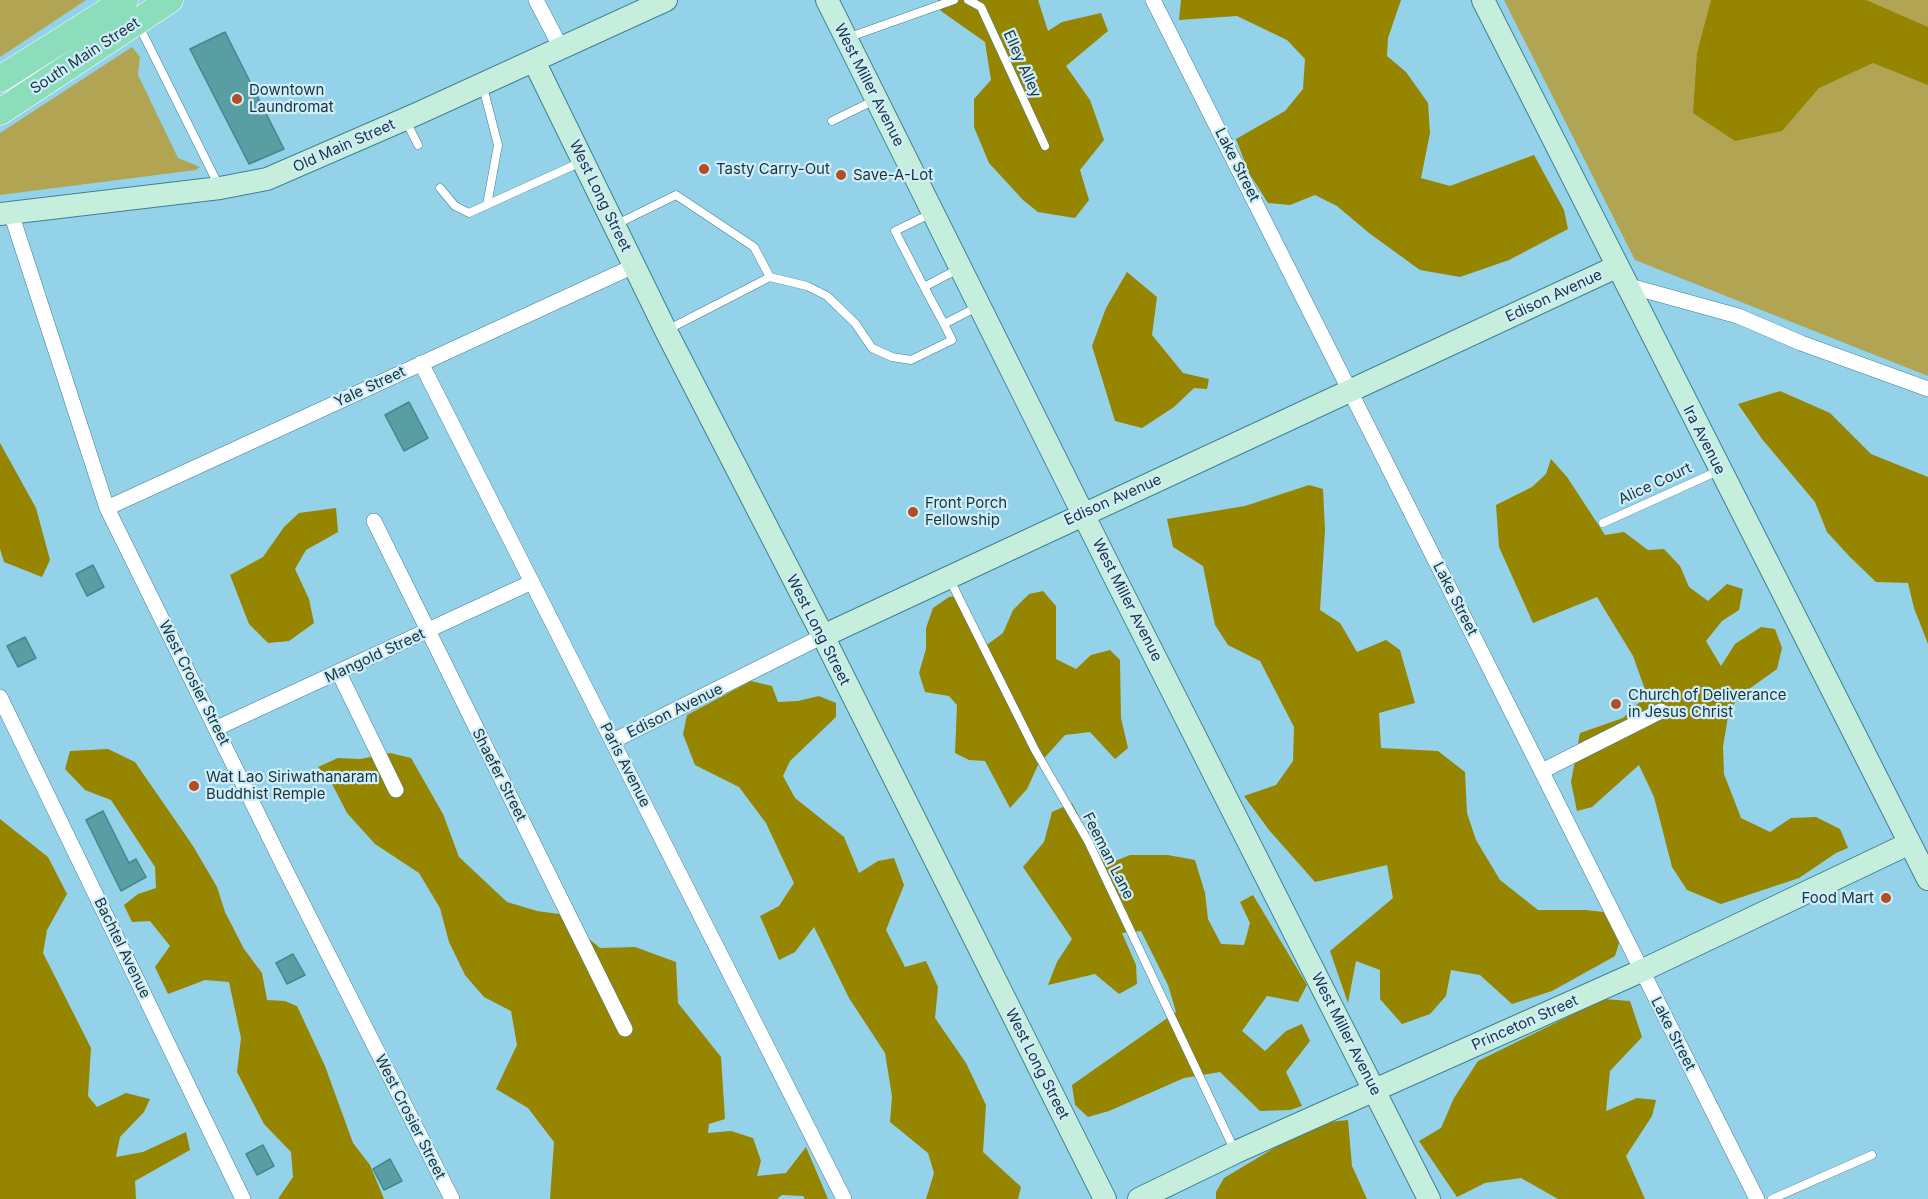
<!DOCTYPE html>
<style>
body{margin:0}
canvas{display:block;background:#93d2e8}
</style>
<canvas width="1928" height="1199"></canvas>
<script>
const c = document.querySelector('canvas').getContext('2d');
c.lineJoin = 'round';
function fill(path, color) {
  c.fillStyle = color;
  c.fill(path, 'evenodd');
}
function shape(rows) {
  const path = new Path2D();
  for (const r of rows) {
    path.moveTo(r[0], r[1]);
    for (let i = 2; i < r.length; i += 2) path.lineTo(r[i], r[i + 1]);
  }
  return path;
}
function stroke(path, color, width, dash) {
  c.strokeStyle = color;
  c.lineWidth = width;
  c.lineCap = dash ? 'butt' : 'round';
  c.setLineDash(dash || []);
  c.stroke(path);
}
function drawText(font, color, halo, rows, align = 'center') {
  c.font = font + ' Inter,sans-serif';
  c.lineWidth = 4.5;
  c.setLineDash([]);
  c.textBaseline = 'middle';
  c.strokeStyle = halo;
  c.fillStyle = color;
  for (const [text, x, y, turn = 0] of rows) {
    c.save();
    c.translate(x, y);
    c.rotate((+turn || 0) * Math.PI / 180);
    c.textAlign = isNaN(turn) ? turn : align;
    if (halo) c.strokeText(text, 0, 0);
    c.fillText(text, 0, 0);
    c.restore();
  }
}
const green = shape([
 [0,0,86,0,0,57],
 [1504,0,1928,0,1928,376,1635,260],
 [132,47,140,57,138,75,178,158,200,167,196,170,0,195,0,133]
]);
const forest = shape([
 [938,0,1038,0,1048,31,1062,22,1101,13,1108,31,1066,66,1090,100,1104,140,1080,170,1089,200,1075,218,1038,212,1023,200,989,163,974,127,974,99,991,80,985,42,941,11],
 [1181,0,1401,0,1388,38,1387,56,1406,72,1428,103,1430,133,1421,178,1450,186,1534,155,1564,210,1568,229,1509,260,1460,277,1420,270,1369,233,1337,206,1315,195,1290,205,1268,203,1249,173,1236,139,1285,111,1303,89,1305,59,1287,40,1237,16,1179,20],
 [1711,0,1866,0,1928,27,1928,85,1873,63,1819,88,1782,131,1735,141,1693,113,1697,53],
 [1127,272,1157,297,1152,335,1183,373,1209,379,1207,389,1194,388,1174,407,1142,428,1115,421,1092,346,1106,308],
 [1780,391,1830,413,1871,454,1928,477,1928,644,1914,608,1908,583,1876,582,1850,557,1827,532,1815,502,1762,439,1738,404],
 [0,443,36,508,50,560,42,577,4,562,0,549],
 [1551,459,1567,477,1605,535,1624,532,1648,550,1664,549,1680,566,1689,587,1708,601,1727,584,1743,589,1739,610,1722,621,1706,641,1721,666,1735,644,1761,627,1775,629,1782,648,1777,669,1742,694,1729,710,1723,747,1724,774,1741,818,1770,832,1791,818,1816,817,1840,829,1848,848,1836,853,1799,878,1721,904,1687,890,1672,867,1654,797,1639,765,1592,807,1577,811,1571,782,1580,733,1623,718,1647,695,1633,656,1597,597,1533,623,1499,547,1496,505,1532,487,1546,474],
 [1309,485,1323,489,1325,530,1320,610,1340,623,1357,652,1386,640,1400,650,1415,703,1379,713,1381,748,1438,751,1465,772,1467,813,1476,840,1500,880,1538,910,1586,910,1612,913,1619,943,1615,956,1552,991,1512,1004,1480,975,1451,970,1446,996,1430,1014,1402,1024,1380,999,1380,970,1356,961,1348,1003,1330,951,1393,898,1387,865,1315,882,1269,830,1244,796,1276,785,1293,761,1294,727,1260,661,1228,645,1215,625,1203,566,1173,547,1167,519,1245,506],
 [336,508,338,532,306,550,295,569,309,599,314,623,289,641,268,643,249,624,230,575,263,557,284,527,299,513],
 [1043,591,1056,606,1056,659,1076,669,1091,655,1110,650,1120,660,1121,718,1128,748,1115,759,1090,732,1065,735,1038,765,1027,789,1010,808,985,761,969,760,955,753,957,705,949,696,925,692,919,673,926,649,926,628,933,608,949,597,958,596,984,647,1003,633,1013,610,1029,594],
 [751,681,772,686,778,702,798,701,819,696,836,703,836,717,790,761,783,776,795,798,844,837,859,873,878,861,894,858,904,885,886,930,905,967,926,961,938,987,935,1018,966,1063,986,1105,983,1152,1021,1187,1018,1199,926,1199,934,1173,928,1153,890,1122,892,1096,885,1053,849,998,814,927,795,952,779,960,760,916,779,906,794,883,766,823,739,787,695,765,683,734,687,715],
 [108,749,135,762,193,846,217,887,225,912,244,949,262,973,267,1000,285,1001,297,1006,325,1066,353,1143,370,1165,384,1199,278,1199,293,1177,291,1152,264,1124,237,1072,241,1038,229,982,205,980,168,994,155,967,170,946,150,921,132,922,124,905,138,894,156,888,155,867,111,800,85,790,65,769,70,751],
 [390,753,411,758,443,814,459,857,507,902,537,911,559,914,600,948,635,947,676,962,678,1003,721,1057,725,1119,709,1124,708,1133,731,1131,753,1138,761,1161,757,1176,786,1173,806,1147,828,1199,805,1199,803,1196,782,1195,777,1199,550,1199,554,1142,528,1108,496,1089,517,1045,511,1011,484,997,465,975,449,942,440,908,419,873,375,844,347,813,330,780,318,767,338,758,360,759],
 [1072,803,1093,844,1108,864,1130,855,1168,855,1195,860,1205,893,1208,919,1221,944,1244,945,1250,923,1240,902,1253,895,1307,985,1298,1002,1267,996,1242,1031,1265,1051,1286,1031,1302,1024,1310,1041,1286,1072,1302,1106,1290,1110,1260,1111,1220,1072,1184,1078,1109,1111,1088,1117,1075,1105,1072,1085,1176,1012,1168,985,1141,931,1122,933,1136,965,1137,984,1119,994,1095,974,1048,985,1057,962,1072,939,1023,867,1044,842,1052,812],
 [0,819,48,857,67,894,47,930,43,953,91,1048,88,1096,97,1107,126,1093,150,1099,144,1112,120,1137,116,1157,143,1152,186,1132,190,1150,135,1181,136,1199,0,1199],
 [1604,999,1630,1001,1642,1037,1610,1071,1606,1111,1637,1098,1656,1100,1652,1116,1626,1156,1645,1199,1558,1199,1521,1178,1485,1183,1457,1197,1419,1141,1441,1128,1454,1098,1478,1061],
 [1348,1120,1352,1166,1367,1199,1216,1199,1216,1192,1224,1178,1286,1141,1329,1122]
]);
const building = shape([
 [225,32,284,149,249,164,190,49,225,32],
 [409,402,428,438,404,451,385,415,409,402],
 [93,565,104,587,87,596,76,574,93,565],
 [25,637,36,658,18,667,7,646,25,637],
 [103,811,129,863,136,859,146,877,121,891,86,820,103,811],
 [293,954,305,975,287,984,276,963,293,954],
 [263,1145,274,1166,257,1175,246,1154,263,1145],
 [390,1159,402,1181,384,1190,373,1169,390,1159]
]);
const lane = shape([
 [968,0,981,7,1045,146],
 [139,26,218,184],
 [847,38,954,0],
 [483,87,498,145,487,205],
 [406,121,418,145],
 [832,121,875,100],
 [440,188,455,206,469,213,581,162],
 [615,225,676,195,754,247,770,277],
 [924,287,895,231,932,213],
 [944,324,924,287,960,268],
 [667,330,770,277,807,286,827,296,855,323,872,348,892,357,911,360,952,340,944,324,977,307],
 [1603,523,1718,471],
 [950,580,1035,750,1088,841,1234,1149],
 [1772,1199,1872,1155]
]);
const street = shape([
 [536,0,561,48],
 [1153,0,1757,1199],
 [11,213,107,508,284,867,452,1199],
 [1626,285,1738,316,1801,343,1928,389],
 [421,363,844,1199],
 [107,508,634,266],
 [374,521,625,1029],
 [339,673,396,790],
 [0,697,243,1199],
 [217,728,532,582],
 [613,741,823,636],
 [1542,771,1661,711]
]);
const secondary = shape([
 [827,0,1111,570,1429,1199],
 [1483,0,1928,879],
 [534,61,666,331,823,636,1105,1199],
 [0,214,220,188,267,179,419,113,666,0],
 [823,636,1616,267],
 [1139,1199,1236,1152,1641,971,1908,844]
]);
const primary = shape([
 [0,79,125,0],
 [0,112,170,0]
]);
const markers = [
 [237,99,6,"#b34d22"],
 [704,169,6,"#b34d22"],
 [841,175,6,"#b34d22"],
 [913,512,6,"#b34d22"],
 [1616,704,6,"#b34d22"],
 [194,786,6,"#b34d22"],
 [1886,898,6,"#b34d22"]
];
const streetNames = [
 ["South Main Street",85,56,-33],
 ["Elley Alley",1022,64,66],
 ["West Miller Avenue",869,85,63],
 ["Old Main Street",344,146,-24],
 ["Lake Street",1237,165,63],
 ["West Long Street",600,196,64],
 ["Edison Avenue",1554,296,-25],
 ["Yale Street",370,387,-25],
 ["Ira Avenue",1704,440,63],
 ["Alice Court",1655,484,-25],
 ["Edison Avenue",1113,500,-24],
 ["Lake Street",1455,599,63],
 ["West Miller Avenue",1127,600,63],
 ["West Long Street",818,630,63],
 ["Mangold Street",375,656,-25],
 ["West Crosier Street",194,683,63],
 ["Edison Avenue",675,711,-26],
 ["Paris Avenue",625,765,63],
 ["Shaefer Street",499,775,63],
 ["Feeman Lane",1108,856,63],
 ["Bachtel Avenue",122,948,64],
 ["Princeton Street",1525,1023,-24],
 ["West Miller Avenue",1346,1034,63],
 ["Lake Street",1673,1034,63],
 ["West Long Street",1037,1064,63],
 ["West Crosier Street",410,1117,63]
];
const poiNames = [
 ["Downtown",249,90],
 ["Laundromat",249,107],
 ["Tasty Carry-Out",716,169],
 ["Save-A-Lot",853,175],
 ["Front Porch",925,503],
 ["Fellowship",925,520],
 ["Church of Deliverance",1628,695],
 ["in Jesus Christ",1628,712],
 ["Wat Lao Siriwathanaram",206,777],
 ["Buddhist Remple",206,794],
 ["Food Mart",1874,898,"right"]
];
fill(green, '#b1a554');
fill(forest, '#958500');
fill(building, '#589ea2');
stroke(building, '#42888d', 1.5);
stroke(lane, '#417f93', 9);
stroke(street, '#417f93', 16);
stroke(secondary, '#417f93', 24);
stroke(primary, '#fff', 27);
stroke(lane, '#fff', 8);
stroke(street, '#fff', 15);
stroke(secondary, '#c5eedd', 22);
stroke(primary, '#8bddbb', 26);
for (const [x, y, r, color] of markers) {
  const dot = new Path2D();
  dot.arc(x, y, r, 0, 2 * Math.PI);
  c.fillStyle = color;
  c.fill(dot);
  stroke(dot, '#cfeef9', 2);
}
drawText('15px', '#1a343d', '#cfeef9', streetNames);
drawText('15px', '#1a343d', '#cfeef9', poiNames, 'left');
</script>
